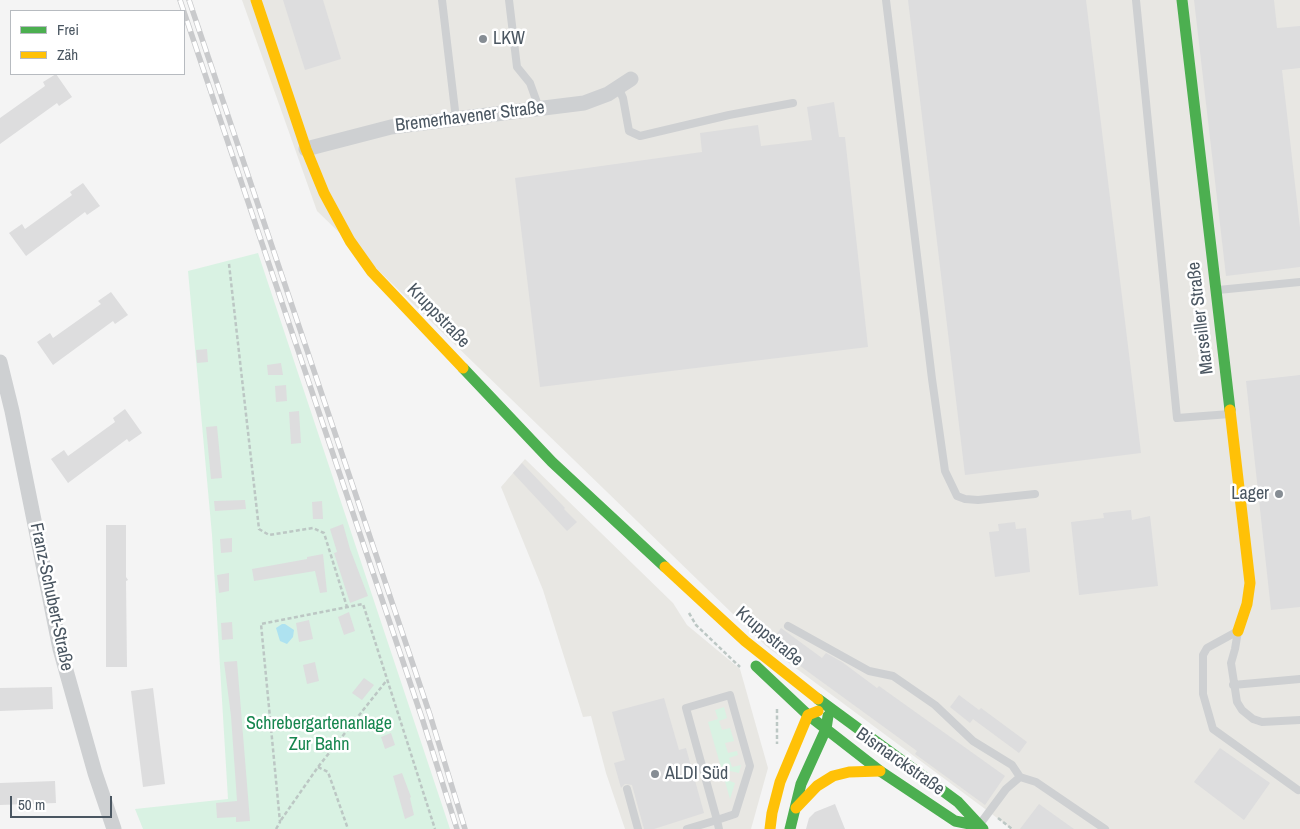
<!DOCTYPE html>
<meta charset="utf-8">
<style>
body{margin:0}
#map{position:relative;width:1300px;height:829px;overflow:hidden;background:#f4f4f4;font-family:"Archivo Narrow",sans-serif}
canvas{display:block}
.legend{position:absolute;left:10px;top:10px;width:175px;height:65px;box-sizing:border-box;background:#fff;border:1px solid #b7bbc0;margin:0;padding:6px 9px;list-style:none;font-size:15px;color:#4a5661}
.legend li{display:flex;align-items:center;gap:10px;height:25px}
.legend b{width:25px;border:1px solid #b7bbc0}
.scale{position:absolute;left:10px;top:796px;width:102px;height:22px;box-sizing:border-box;border:2px solid #4a5661;border-top:0;padding-left:6px;font-size:15px;line-height:18px;white-space:nowrap;color:#4a5661;-webkit-text-stroke:4px #fff;paint-order:stroke}
</style>
<div id="map">
<canvas width="1300" height="829"></canvas>
<ul class="legend">
<li><b style="height:6px;background:#4caf50"></b>Frei</li>
<li><b style="height:6px;background:#ffc107"></b>Zäh</li>
</ul>
<div class="scale">50 m</div>
</div>
<script>
const c = document.querySelector('canvas').getContext('2d');
c.lineJoin = 'round';
function fill(path, color) {
  c.fillStyle = color;
  c.fill(path, 'evenodd');
}
function shape(rows) {
  const path = new Path2D();
  for (const r of rows) {
    path.moveTo(r[0], r[1]);
    for (let i = 2; i < r.length; i += 2) path.lineTo(r[i], r[i + 1]);
  }
  return path;
}
function stroke(path, color, width, dash) {
  c.strokeStyle = color;
  c.lineWidth = width;
  c.lineCap = dash ? 'butt' : 'round';
  c.setLineDash(dash || []);
  c.stroke(path);
}
function drawText(font, color, halo, rows, align = 'center') {
  c.font = font + ' "Archivo Narrow",sans-serif';
  c.lineWidth = 5;
  c.setLineDash([]);
  c.textBaseline = 'middle';
  c.strokeStyle = halo;
  c.fillStyle = color;
  for (const [text, x, y, turn = 0] of rows) {
    c.save();
    c.translate(x, y);
    c.rotate((+turn || 0) * Math.PI / 180);
    c.textAlign = isNaN(turn) ? turn : align;
    if (halo) c.strokeText(text, 0, 0);
    c.fillText(text, 0, 0);
    c.restore();
  }
}
const commercial = shape([
 [242,0,1300,0,1300,829,1012,829,766,646,317,211],
 [525,459,673,603,687,625,740,669,768,768,751,829,625,829,606,773,591,716,583,717,543,590,501,487]
]);
const green = shape([
 [258,253,450,829,143,829,135,809,228,799,212,535,188,271],
 [724,707,727,718,719,721,722,730,730,728,734,741,725,743,728,753,737,751,738,755,729,758,732,767,741,765,739,773,730,771,728,775,727,780,735,783,730,799,708,722,718,719,715,710]
]);
const water = shape([
 [282,624,285,624,294,630,293,637,287,644,280,641,276,628]
]);
const building = shape([
 [283,0,323,0,341,59,305,70],
 [908,0,1086,0,1141,453,965,475],
 [1194,0,1274,0,1277,28,1300,26,1300,68,1282,70,1300,228,1300,267,1226,276],
 [56,74,72,97,59,106,57,103,0,144,0,118,45,86,43,82],
 [834,102,839,137,845,137,868,347,540,387,515,178,702,152,700,133,758,125,761,146,812,140,807,107],
 [83,183,100,206,87,215,85,212,26,256,9,233,22,224,25,229,72,195,70,192],
 [111,292,128,315,115,324,113,321,53,365,37,342,50,333,53,338,101,304,98,301],
 [207,349,208,362,197,363,196,350],
 [281,363,283,375,268,375,267,365],
 [1300,375,1300,607,1271,610,1246,381],
 [286,385,287,401,276,402,275,386],
 [125,409,142,433,129,442,127,439,68,483,51,459,64,450,68,456,115,422,113,418],
 [299,411,301,443,291,444,289,412],
 [217,426,222,478,211,479,206,427],
 [522,463,565,508,564,509,577,522,567,531,513,473],
 [245,500,246,509,215,511,214,501],
 [322,501,323,519,313,519,312,502],
 [1131,510,1132,520,1150,516,1158,586,1079,595,1071,522,1104,518,1103,513],
 [1015,522,1016,529,1026,528,1030,572,995,577,989,532,999,531,998,524],
 [343,524,350,549,368,596,350,603,334,553,337,552,330,529],
 [106,525,126,525,126,577,128,580,126,581,127,667,106,667],
 [232,538,232,552,221,553,220,539],
 [323,554,327,592,320,593,315,571,254,581,252,569,307,559,307,557],
 [229,573,229,591,219,593,217,575],
 [349,612,355,631,344,635,338,617],
 [309,620,313,639,299,642,296,623],
 [232,622,233,639,222,640,221,623],
 [781,628,822,658,826,653,842,662,877,688,879,686,1005,776,985,805,915,754,917,751,770,644],
 [237,661,250,821,236,822,236,817,217,818,216,803,237,801,231,716,224,662],
 [315,662,319,681,307,684,303,665],
 [364,678,374,685,362,700,352,693],
 [52,687,53,709,0,711,0,688],
 [153,688,165,784,143,787,131,691],
 [959,695,979,710,981,708,1027,742,1019,753,973,719,970,723,950,707],
 [664,698,679,750,686,748,704,813,654,829,644,829,632,785,625,784,621,788,614,763,625,760,612,712],
 [391,733,395,745,385,749,381,737],
 [1220,748,1270,783,1244,820,1194,782],
 [402,773,411,797,410,798,414,815,405,819,393,776],
 [55,781,56,803,0,805,0,783],
 [835,804,845,829,806,829,809,818,815,812],
 [1039,804,1074,829,1020,829]
]);
const path = shape([
 [229,264,259,529,269,535,313,528,324,533,347,607],
 [689,613,696,625,740,667],
 [777,709,777,744],
 [318,767,328,772,348,829],
 [998,818,1012,829],
 [281,820,318,767,387,680],
 [276,829,280,822,261,624,363,604,435,829]
]);
const lane = shape([
 [442,0,456,119],
 [509,0,517,67,530,83,539,108],
 [886,0,932,379,945,471,957,496,965,499,978,500,1035,494],
 [1136,0,1177,418,1230,414],
 [618,87,623,98,629,131,640,136,729,115,793,103],
 [1218,290,1300,282],
 [788,626,869,671,893,676,935,705,973,741,1012,765,1020,777],
 [1238,631,1207,648,1203,655,1203,694,1213,729,1298,790],
 [1238,631,1235,649,1231,663,1237,702,1242,710,1253,719,1262,722,1300,720],
 [1233,685,1300,679],
 [627,789,638,829],
 [980,824,1006,789,1020,777,1036,782,1105,829],
 [687,829,717,820,735,814,750,766,730,695,686,708,717,820,719,829]
]);
const street = shape([
 [306,149,391,127,584,103,608,94,631,79],
 [0,362,12,411,60,649,95,773,114,829]
]);
const fast = shape([
 [1182,0,1230,410],
 [463,368,552,462,665,567],
 [756,666,808,715,880,771,955,821,979,826],
 [818,699,958,802,983,829],
 [790,829,801,784,826,729,828,716]
]);
const slow = shape([
 [256,0,306,149,324,193,350,241,372,272,463,368],
 [1230,410,1250,583,1247,604,1238,631],
 [665,567,745,641,818,699],
 [796,808,817,786,833,776,849,772,880,771],
 [770,829,772,813,780,782,808,715,818,711]
]);
const rail = shape([
 [180,0,422,718,457,829],
 [189,0,430,715,465,829]
]);
const markers = [
 [483,39,5,"#868d94"],
 [1279,494,5,"#868d94"],
 [655,774,5,"#868d94"]
];
const poiNames = [
 ["LKW",493,39],
 ["Lager",1269,494,"right"],
 ["ALDI Süd",665,774]
];
const streetNames = [
 ["Bremerhavener Straße",470,117,-7],
 ["Kruppstraße",438,316,46],
 ["Marseiller Straße",1201,318,-97],
 ["Franz-Schubert-Straße",51,597,78],
 ["Kruppstraße",769,637,40],
 ["Bismarckstraße",900,762,35]
];
const parkNames = [
 ["Schrebergartenanlage",319,724],
 ["Zur Bahn",319,745]
];
fill(commercial, '#e8e7e3');
fill(green, '#d9f2e3');
fill(water, '#aee2f0');
fill(building, '#ddddde');
stroke(path, '#bcc7c4', 2.5, [4, 2.5]);
stroke(lane, '#ced0d2', 8);
stroke(street, '#ced0d2', 15);
stroke(fast, '#4caf50', 11);
stroke(slow, '#ffc107', 11);
stroke(rail, '#c9cacc', 5.5);
stroke(rail, '#fff', 4, [11]);
for (const [x, y, r, color] of markers) {
  const dot = new Path2D();
  dot.arc(x, y, r, 0, 2 * Math.PI);
  c.fillStyle = color;
  c.fill(dot);
  stroke(dot, '#fff', 2);
}
drawText('18px', '#4a5661', '#fff', poiNames, 'left');
drawText('18px', '#4a5661', '#fff', streetNames);
drawText('18px', '#17864f', '#fff', parkNames);
</script>
